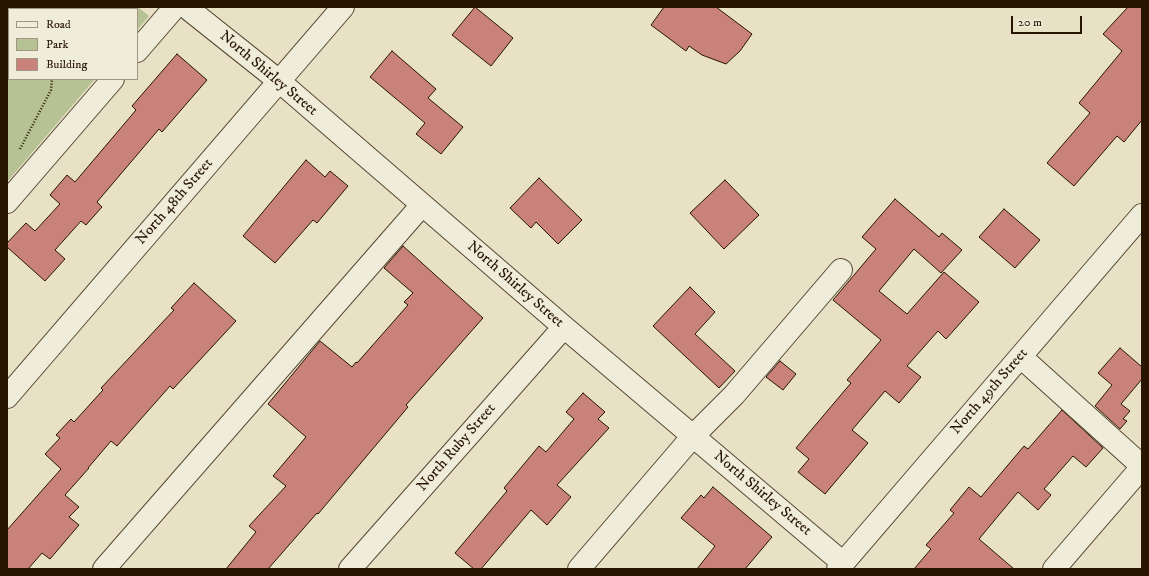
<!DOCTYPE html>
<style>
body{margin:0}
#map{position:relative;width:1149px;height:576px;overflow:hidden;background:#e8e1c6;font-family:"IM FELL DW Pica",serif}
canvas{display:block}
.frame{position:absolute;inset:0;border:8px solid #271500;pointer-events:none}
.legend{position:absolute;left:8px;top:8px;width:130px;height:72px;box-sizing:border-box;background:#f0ecda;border:1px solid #a09683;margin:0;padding:5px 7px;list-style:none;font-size:12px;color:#271500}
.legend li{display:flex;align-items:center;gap:8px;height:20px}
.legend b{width:20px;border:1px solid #a09683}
.scale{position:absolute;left:1011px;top:16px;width:71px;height:18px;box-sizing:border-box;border:2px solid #271500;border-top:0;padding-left:5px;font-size:12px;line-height:14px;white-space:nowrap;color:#271500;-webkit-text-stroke:3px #f0ecda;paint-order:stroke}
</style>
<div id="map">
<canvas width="1149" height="576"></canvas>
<div class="frame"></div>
<ul class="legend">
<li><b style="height:5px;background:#f0ecda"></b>Road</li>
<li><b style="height:11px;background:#b6c294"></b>Park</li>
<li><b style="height:11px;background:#c98279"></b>Building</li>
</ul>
<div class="scale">20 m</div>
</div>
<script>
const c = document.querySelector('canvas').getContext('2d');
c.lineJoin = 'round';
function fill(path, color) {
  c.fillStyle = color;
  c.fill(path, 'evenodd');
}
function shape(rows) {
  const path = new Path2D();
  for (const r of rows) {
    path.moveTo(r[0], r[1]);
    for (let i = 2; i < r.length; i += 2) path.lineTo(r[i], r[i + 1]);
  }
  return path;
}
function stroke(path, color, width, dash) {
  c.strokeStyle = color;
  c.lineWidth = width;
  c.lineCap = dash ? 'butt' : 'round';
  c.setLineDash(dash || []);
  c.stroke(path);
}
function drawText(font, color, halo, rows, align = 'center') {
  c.font = font + ' "IM FELL DW Pica",serif';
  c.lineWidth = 3;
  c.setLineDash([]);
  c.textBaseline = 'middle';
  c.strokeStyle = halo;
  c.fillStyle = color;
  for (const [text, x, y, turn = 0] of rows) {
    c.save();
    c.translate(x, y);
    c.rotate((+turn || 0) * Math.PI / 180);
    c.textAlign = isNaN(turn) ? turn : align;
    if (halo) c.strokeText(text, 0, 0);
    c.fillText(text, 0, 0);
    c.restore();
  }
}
const green = shape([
 [7,7,138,7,149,16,137,30,137,9,9,9,9,79,95,79,7,182]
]);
const building = shape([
 [475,7,513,38,491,66,452,35,475,7],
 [664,7,716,7,752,34,740,51,726,64,702,55,689,46,686,51,651,25,664,7],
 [1128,7,1142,7,1142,120,1124,142,1117,136,1074,186,1047,163,1090,113,1079,103,1122,51,1103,34,1128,7],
 [392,51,436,89,428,98,463,127,441,154,416,134,425,123,370,77,392,51],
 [177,54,207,80,162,132,159,129,97,202,102,207,86,225,81,221,55,250,65,259,45,281,7,247,7,243,26,223,35,231,60,204,50,195,67,175,75,182,136,110,132,106,177,54],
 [306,160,325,177,330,171,348,186,317,223,313,220,275,263,243,236,306,160],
 [539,178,582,220,558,244,536,222,531,228,510,208,539,178],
 [725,180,759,215,724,249,690,213,725,180],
 [895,199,939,237,942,233,962,250,941,273,914,249,879,291,907,314,944,272,979,302,946,339,938,331,907,366,921,377,899,403,885,391,852,430,868,443,825,494,798,472,809,459,796,448,851,383,847,380,881,340,833,300,876,249,862,237,895,199],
 [1004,209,1040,240,1015,268,979,237,1004,209],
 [403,246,483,318,406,405,408,407,318,514,317,513,268,569,226,569,256,532,249,526,286,486,273,476,306,437,268,404,320,341,352,367,356,362,357,363,408,305,404,302,413,293,384,268,403,246],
 [194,283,236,321,173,389,170,386,117,446,111,441,88,468,89,468,65,495,79,507,69,517,79,525,50,559,42,553,28,569,7,569,7,530,61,469,45,454,60,438,56,435,71,419,74,422,103,390,101,388,174,310,171,308,194,283],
 [690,287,715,312,695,334,735,371,719,388,653,326,690,287],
 [1120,348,1142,367,1142,379,1121,404,1130,411,1123,419,1127,421,1120,429,1095,406,1112,385,1098,373,1120,348],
 [780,361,796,374,783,390,766,377,780,361],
 [583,393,605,412,598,419,609,428,557,485,571,497,547,525,531,510,481,569,474,569,455,553,507,491,504,488,539,446,546,452,574,419,566,412,583,393],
 [1062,410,1103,448,1086,467,1073,456,1044,489,1051,495,1038,510,1018,492,979,539,1014,569,914,569,931,549,926,545,954,513,950,510,969,487,981,497,1024,446,1028,449,1062,410],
 [713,487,772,537,745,569,697,569,715,546,681,518,701,495,704,498,713,487]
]);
const path = shape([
 [54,9,54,7],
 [20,149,51,90,52,79]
]);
const minor = shape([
 [186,7,279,81,564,327,843,563],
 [137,51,175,7],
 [7,202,113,79],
 [1021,357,1142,466],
 [7,397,343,7],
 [104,569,422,205],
 [350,569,564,327],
 [579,569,693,436,734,395,841,270],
 [838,569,1142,215],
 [1054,569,1142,467]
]);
const streetNames = [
 ["North Shirley Street",268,74,40],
 ["North 48th Street",175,202,-49],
 ["North Shirley Street",515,285,41],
 ["North 49th Street",990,392,-49],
 ["North Ruby Street",457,448,-49],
 ["North Shirley Street",762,494,40]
];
fill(green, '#b6c294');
fill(building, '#c98279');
stroke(building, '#271500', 1);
stroke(minor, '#574832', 24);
stroke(path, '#271500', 2.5, [1, 2]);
stroke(minor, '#f0ecda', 22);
drawText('15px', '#271500', '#f0ecda', streetNames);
</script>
